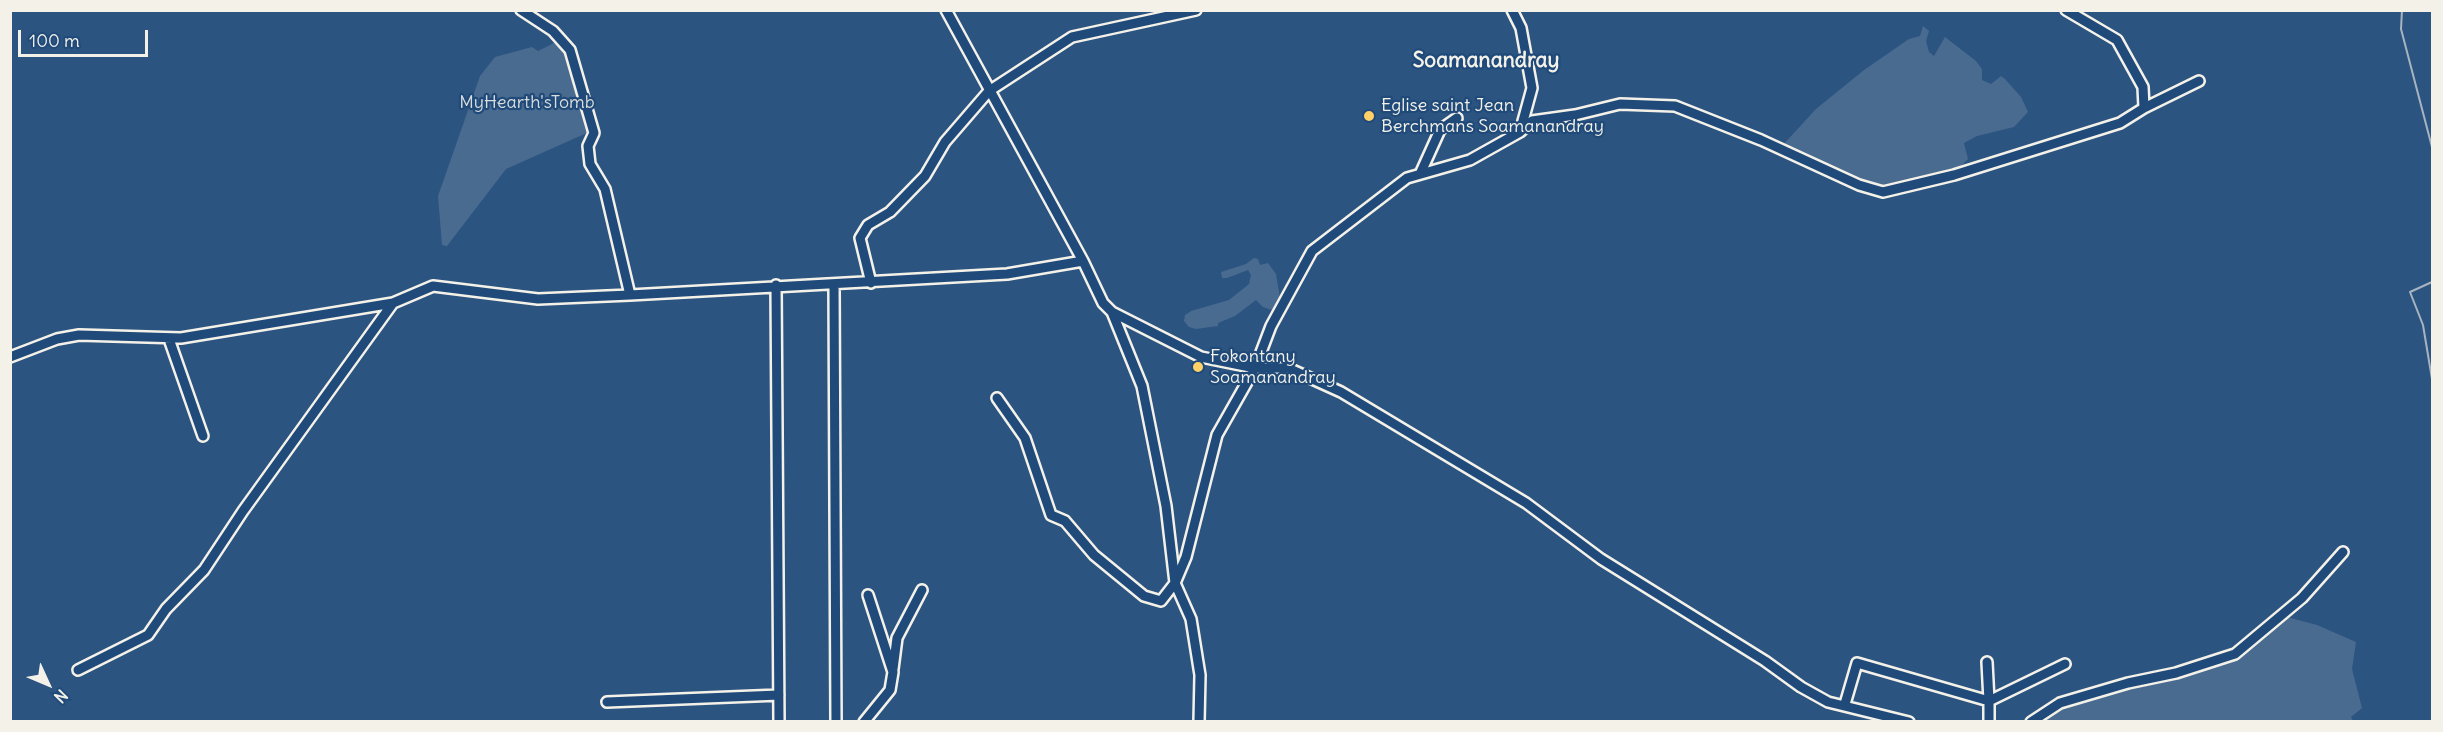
<!DOCTYPE html>
<style>
body{margin:0}
#map{position:relative;width:2443px;height:732px;overflow:hidden;background:#2c5481;font-family:Delius,sans-serif}
canvas{display:block}
.frame{position:absolute;inset:0;border:12px solid #f4f1e8;pointer-events:none}
.north{position:absolute;left:18px;top:654px;width:60px;height:60px;-webkit-text-stroke:4px #1f4a7a;paint-order:stroke;rotate:134deg;font-size:16px;font-weight:700;line-height:24px;text-align:center;color:#f4f1e8}
.north::after{content:'';display:block;margin:auto;width:21px;height:27px;background:#f4f1e8;clip-path:polygon(50% 0,100% 100%,50% 72%,0 100%)}
.scale{position:absolute;left:18px;top:30px;width:130px;height:27px;box-sizing:border-box;border:3px solid #f4f1e8;border-top:0;padding-left:8px;font-size:18px;line-height:21px;white-space:nowrap;color:#f4f1e8;-webkit-text-stroke:4px #1f4a7a;paint-order:stroke}
</style>
<div id="map">
<canvas width="2443" height="732"></canvas>
<div class="frame"></div>
<div class="north">N</div>
<div class="scale">100 m</div>
</div>
<script>
const c = document.querySelector('canvas').getContext('2d');
c.lineJoin = 'round';
function fill(path, color) {
  c.fillStyle = color;
  c.fill(path, 'evenodd');
}
function shape(rows) {
  const path = new Path2D();
  for (const r of rows) {
    path.moveTo(r[0], r[1]);
    for (let i = 2; i < r.length; i += 2) path.lineTo(r[i], r[i + 1]);
  }
  return path;
}
function stroke(path, color, width, dash) {
  c.strokeStyle = color;
  c.lineWidth = width;
  c.lineCap = dash ? 'butt' : 'round';
  c.setLineDash(dash || []);
  c.stroke(path);
}
function drawText(font, color, halo, rows, align = 'center') {
  c.font = font + ' Delius,sans-serif';
  c.lineWidth = 4.5;
  c.setLineDash([]);
  c.textBaseline = 'middle';
  c.strokeStyle = halo;
  c.fillStyle = color;
  for (const [text, x, y, turn = 0] of rows) {
    c.save();
    c.translate(x, y);
    c.rotate((+turn || 0) * Math.PI / 180);
    c.textAlign = isNaN(turn) ? turn : align;
    if (halo) c.strokeText(text, 0, 0);
    c.fillText(text, 0, 0);
    c.restore();
  }
}
const green = shape([
 [1923,26,1929,31,1926,41,1929,52,1934,56,1945,37,1976,61,1982,69,1982,80,1991,84,2001,76,2005,79,2021,97,2028,112,2014,127,1977,136,1964,143,1968,159,1961,166,1886,188,1852,179,1782,146,1816,109,1864,70,1909,39,1920,36],
 [556,42,566,51,589,132,506,169,447,246,442,245,438,196,480,76,495,57,532,47,538,51],
 [1254,258,1258,259,1260,265,1268,263,1276,274,1280,298,1275,311,1263,307,1256,300,1235,316,1218,323,1218,326,1196,329,1189,327,1184,321,1185,315,1191,311,1229,300,1249,284,1251,275,1248,270,1227,278,1222,278,1221,272,1246,264],
 [2287,617,2317,625,2356,642,2352,669,2362,708,2351,717,2353,721,2040,722,2062,707,2172,677,2234,656]
]);
const stream = shape([
 [2402,10,2401,29,2432,147],
 [2432,282,2410,292,2423,325,2432,379]
]);
const minor = shape([
 [521,10,553,31,570,50,594,133,588,146,590,164,605,189,630,295],
 [946,10,1083,261,1103,303,1112,312,1142,386,1166,506,1175,583,1191,619,1200,675,1199,722],
 [1512,10,1521,28,1532,88,1520,132],
 [2144,108,2199,81],
 [1421,172,1440,130,1457,118],
 [871,283,860,238,868,225,890,212,925,176,945,142,989,91,1072,37,1196,10],
 [834,284,836,722],
 [776,285,779,722],
 [1112,312,1201,357,1255,368,1271,326,1312,251,1407,178,1470,160,1520,132,1532,121,1575,115,1620,104,1675,106,1761,140,1859,185,1883,192,1954,175,2120,123,2144,108,2143,87,2117,40,2066,10],
 [169,339,203,436],
 [10,357,57,339,79,335,181,338,393,303,433,286,538,299,630,295,1007,274,1083,261],
 [997,398,1025,438,1051,515,1065,521,1094,555,1144,596,1161,601,1175,583,1186,557,1217,435,1255,368,1288,368,1341,392,1526,503,1601,559,1765,661,1801,687,1828,702,1909,722],
 [1987,662,1989,701,2065,664],
 [893,669,897,638,922,590],
 [78,670,148,635,166,609,204,570,243,511,393,303],
 [607,702,779,695],
 [1845,704,1857,663,1989,701,1989,722],
 [864,722,890,690,893,672,868,595],
 [2031,722,2060,703,2128,683,2176,673,2235,654,2302,598,2343,552]
]);
const markers = [
 [1369,116,6,"#ffd166"],
 [1198,367,6,"#ffd166"]
];
const parkNames = [
 ["MyHearth'sTomb",527,103]
];
const poiNames = [
 ["Eglise saint Jean",1381,106],
 ["Berchmans Soamanandray",1381,127],
 ["Fokontany",1210,357],
 ["Soamanandray",1210,378]
];
const quarterNames = [
 ["Soamanandray",1486,61]
];
fill(green, '#496b90');
stroke(stream, '#a7b4c0', 2);
stroke(minor, '#f4f1e8', 14);
stroke(minor, '#1f4a7a', 9);
for (const [x, y, r, color] of markers) {
  const dot = new Path2D();
  dot.arc(x, y, r, 0, 2 * Math.PI);
  c.fillStyle = color;
  c.fill(dot);
  stroke(dot, '#1f4a7a', 2);
}
drawText('18px', '#dadddb', '#1f4a7a', parkNames);
drawText('18px', '#f4f1e8', '#1f4a7a', poiNames, 'left');
drawText('bold 21px', '#f4f1e8', '#1f4a7a', quarterNames);
</script>
